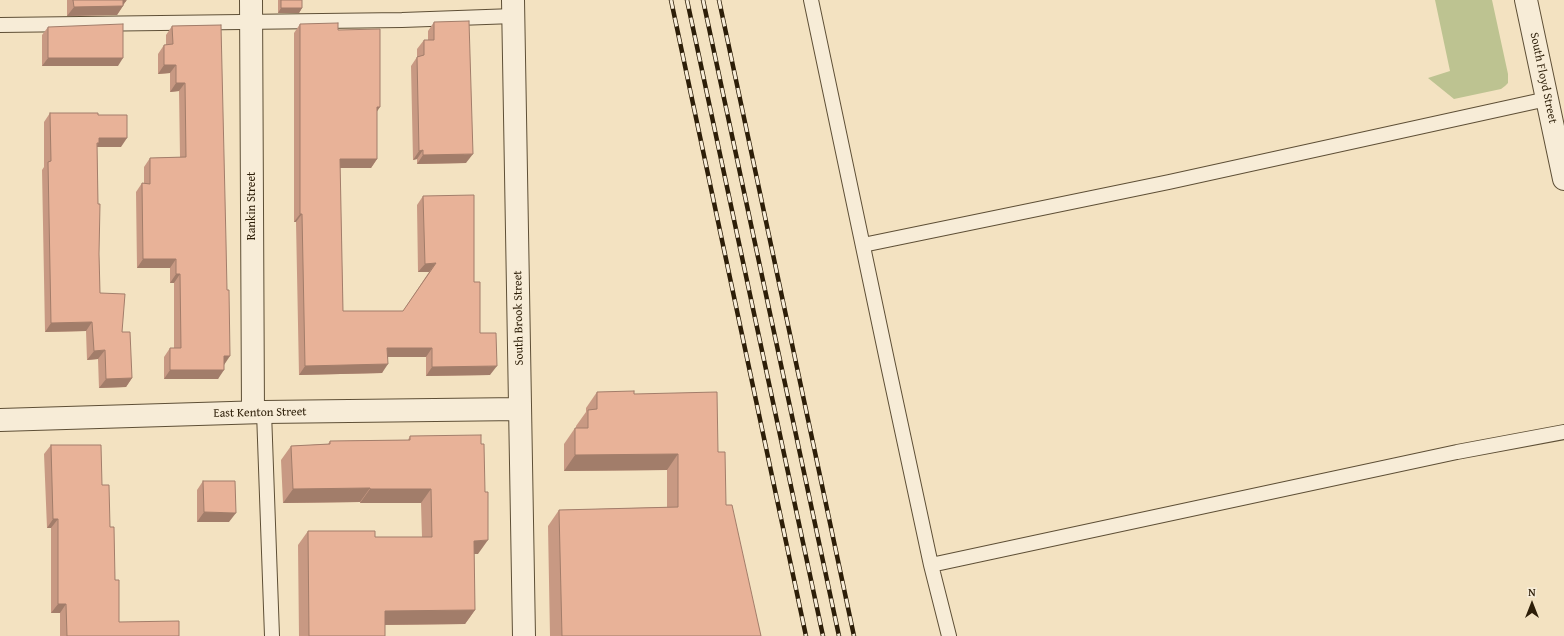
<!DOCTYPE html>
<style>
body{margin:0}
#map{position:relative;width:1564px;height:636px;overflow:hidden;background:#f3e2c1;font-family:"Gentium Book Plus",serif}
canvas{display:block}
.north{position:absolute;left:1512px;top:584px;width:40px;height:40px;-webkit-text-stroke:3px #f7ecd7;paint-order:stroke;rotate:0deg;font-size:11px;font-weight:700;line-height:16px;text-align:center;color:#2d1e08}
.north::after{content:'';display:block;margin:auto;width:14px;height:18px;background:#2d1e08;clip-path:polygon(50% 0,100% 100%,50% 72%,0 100%)}
</style>
<div id="map">
<canvas width="1564" height="636"></canvas>
<div class="north">N</div>
</div>
<script>
const c = document.querySelector('canvas').getContext('2d');
c.lineJoin = 'round';
function fill(path, color) {
  c.fillStyle = color;
  c.fill(path, 'evenodd');
}
function shape(rows) {
  const path = new Path2D();
  for (const r of rows) {
    path.moveTo(r[0], r[1]);
    for (let i = 2; i < r.length; i += 2) path.lineTo(r[i], r[i + 1]);
  }
  return path;
}
function stroke(path, color, width, dash) {
  c.strokeStyle = color;
  c.lineWidth = width;
  c.lineCap = dash ? 'butt' : 'round';
  c.setLineDash(dash || []);
  c.stroke(path);
}
function drawText(font, color, halo, rows, align = 'center') {
  c.font = font + ' "Gentium Book Plus",serif';
  c.lineWidth = 3.5;
  c.setLineDash([]);
  c.textBaseline = 'middle';
  c.strokeStyle = halo;
  c.fillStyle = color;
  for (const [text, x, y, turn = 0] of rows) {
    c.save();
    c.translate(x, y);
    c.rotate((+turn || 0) * Math.PI / 180);
    c.textAlign = isNaN(turn) ? turn : align;
    if (halo) c.strokeText(text, 0, 0);
    c.fillText(text, 0, 0);
    c.restore();
  }
}
const green = shape([
 [1435,0,1492,0,1508,74,1508,83,1505,86,1501,89,1454,99,1428,78,1450,71]
]);
const service = shape([
 [811,0,888,365,931,565,949,636],
 [0,25,402,20,514,16],
 [863,245,1169,182,1547,99],
 [264,412,272,636],
 [931,565,1457,452,1564,432]
]);
const minor = shape([
 [251,0,253,412],
 [513,0,524,636],
 [0,420,264,412,520,409]
]);
const tertiary = shape([
 [1526,0,1564,179]
]);
const rail = shape([
 [671,0,806,636],
 [687,0,823,636],
 [703,0,839,636],
 [719,0,854,636]
]);
const wall = shape([
 [67,0,126,0,126,1,117,15,67,16],
 [278,0,302,0,302,8,299,13,278,13],
 [434,22,466,163,417,164,417,159,413,160,411,66,417,57,417,49,424,40,428,40,428,31],
 [300,24,377,112,377,159,371,168,340,168,343,311,403,311,429,272,418,272,417,205,423,196,474,282,480,333,490,375,426,376,426,357,388,357,382,373,299,375,296,222,294,222,294,33],
 [221,25,224,365,218,379,164,379,164,357,170,348,174,348,174,283,170,283,170,268,137,268,136,192,142,183,144,183,144,167,150,158,180,157,179,91,170,92,170,73,158,74,158,54,164,45,166,45,166,35,172,26],
 [48,27,118,66,42,66,42,35],
 [50,113,98,115,121,147,97,147,99,254,100,293,122,332,132,378,126,387,99,388,98,359,87,360,86,331,45,332,42,170,44,167,44,122],
 [597,392,634,394,718,452,726,505,761,636,550,636,548,526,559,510,667,507,667,470,564,471,564,444,575,428,576,428,576,426,586,412,586,408],
 [410,436,478,554,474,554,475,610,465,624,385,625,385,636,299,636,298,545,308,531,375,537,422,537,421,503,360,503,360,502,283,503,281,460,291,446,328,444,330,441,408,440],
 [51,445,102,485,110,527,119,622,179,636,60,636,60,613,51,613,51,528,47,528,44,454],
 [203,481,229,522,197,522,197,490]
]);
const shadedWall = shape([
 [123,0,126,1,122,6,123,6,117,15,67,16,74,7],
 [281,8,302,8,299,13,278,13],
 [48,58,123,58,118,66,42,66],
 [164,65,176,65,170,73,158,74],
 [176,83,185,83,179,91,170,92],
 [377,107,380,107,374,116],
 [99,138,127,138,121,147,97,147],
 [423,150,417,159,413,160,419,151],
 [473,154,466,163,417,164,423,155],
 [340,159,377,159,371,168,334,168],
 [300,214,302,214,296,222,294,222],
 [143,259,176,259,170,268,137,268],
 [436,263,429,272,418,272,425,264],
 [176,274,180,274,174,283,170,283],
 [92,322,86,331,45,332,51,323],
 [387,348,432,348,426,357,381,357],
 [105,350,98,359,87,360,94,351],
 [224,356,230,356,224,365],
 [388,364,382,373,299,375,305,366],
 [497,366,490,375,426,376,432,367],
 [170,370,224,370,218,379,164,379],
 [132,378,126,387,99,388,106,379],
 [678,454,667,470,564,471,575,455],
 [370,488,360,502,283,503,293,489],
 [370,489,431,489,421,503,360,503],
 [204,512,236,513,229,522,197,522],
 [53,519,58,519,51,528,47,528],
 [488,540,478,554,464,554,474,541],
 [58,604,66,604,60,613,51,613],
 [475,610,465,624,375,625,385,611]
]);
const building = shape([
 [73,0,126,0,126,1,123,0,123,6,74,7,73,0],
 [281,0,302,0,302,8,281,8,281,0],
 [469,21,473,154,423,155,423,150,419,151,417,57,424,55,424,40,434,40,434,22,469,21],
 [338,23,338,30,380,29,380,107,377,107,377,159,340,159,343,311,403,311,436,263,425,264,423,196,474,195,474,282,480,282,480,333,496,333,497,366,432,367,432,348,387,348,388,364,305,366,302,214,300,214,300,24,338,23],
 [123,24,123,58,48,58,48,27,123,24],
 [221,25,226,242,227,290,229,290,230,356,224,356,224,370,170,370,170,348,181,348,180,274,176,274,176,259,143,259,142,183,150,184,150,158,186,157,185,83,176,83,176,65,164,65,164,45,173,44,172,26,221,25],
 [50,113,98,113,98,115,127,115,127,138,99,138,99,143,97,143,98,204,100,204,99,254,100,293,125,294,122,332,130,332,132,378,106,379,105,350,94,351,92,322,51,323,48,162,51,161,50,113],
 [634,391,634,394,717,392,718,452,725,452,726,505,732,505,761,636,562,636,559,510,678,507,678,454,575,455,575,428,588,428,588,410,597,409,597,392,634,391],
 [481,435,481,444,484,444,485,492,488,492,488,540,474,541,475,610,385,611,385,636,309,636,308,531,375,531,375,537,432,537,431,489,370,489,370,488,293,489,291,446,330,444,330,441,410,440,410,436,481,435],
 [51,445,101,445,102,485,109,485,110,527,114,527,115,580,119,580,119,622,179,621,179,636,67,636,66,604,58,604,58,519,53,519,51,445],
 [203,481,235,481,236,513,204,512,203,481]
]);
const streetNames = [
 ["South Floyd Street",1543,78,78],
 ["Rankin Street",252,206,-90],
 ["South Brook Street",519,318,-91],
 ["East Kenton Street",260,413,-1]
];
fill(green, '#bdc391');
stroke(service, '#5e4f36', 16);
stroke(minor, '#5e4f36', 24);
stroke(tertiary, '#5e4f36', 24);
stroke(service, '#f7ecd7', 14);
stroke(minor, '#f7ecd7', 22);
stroke(tertiary, '#f7ecd7', 22);
stroke(rail, '#2d1e08', 4.5);
stroke(rail, '#f7ecd7', 3, [9]);
fill(wall, '#c89983');
fill(shadedWall, '#a27d6a');
fill(building, '#e8b298');
stroke(building, '#a27d6a', 1);
drawText('12px', '#2d1e08', '#f7ecd7', streetNames);
</script>
